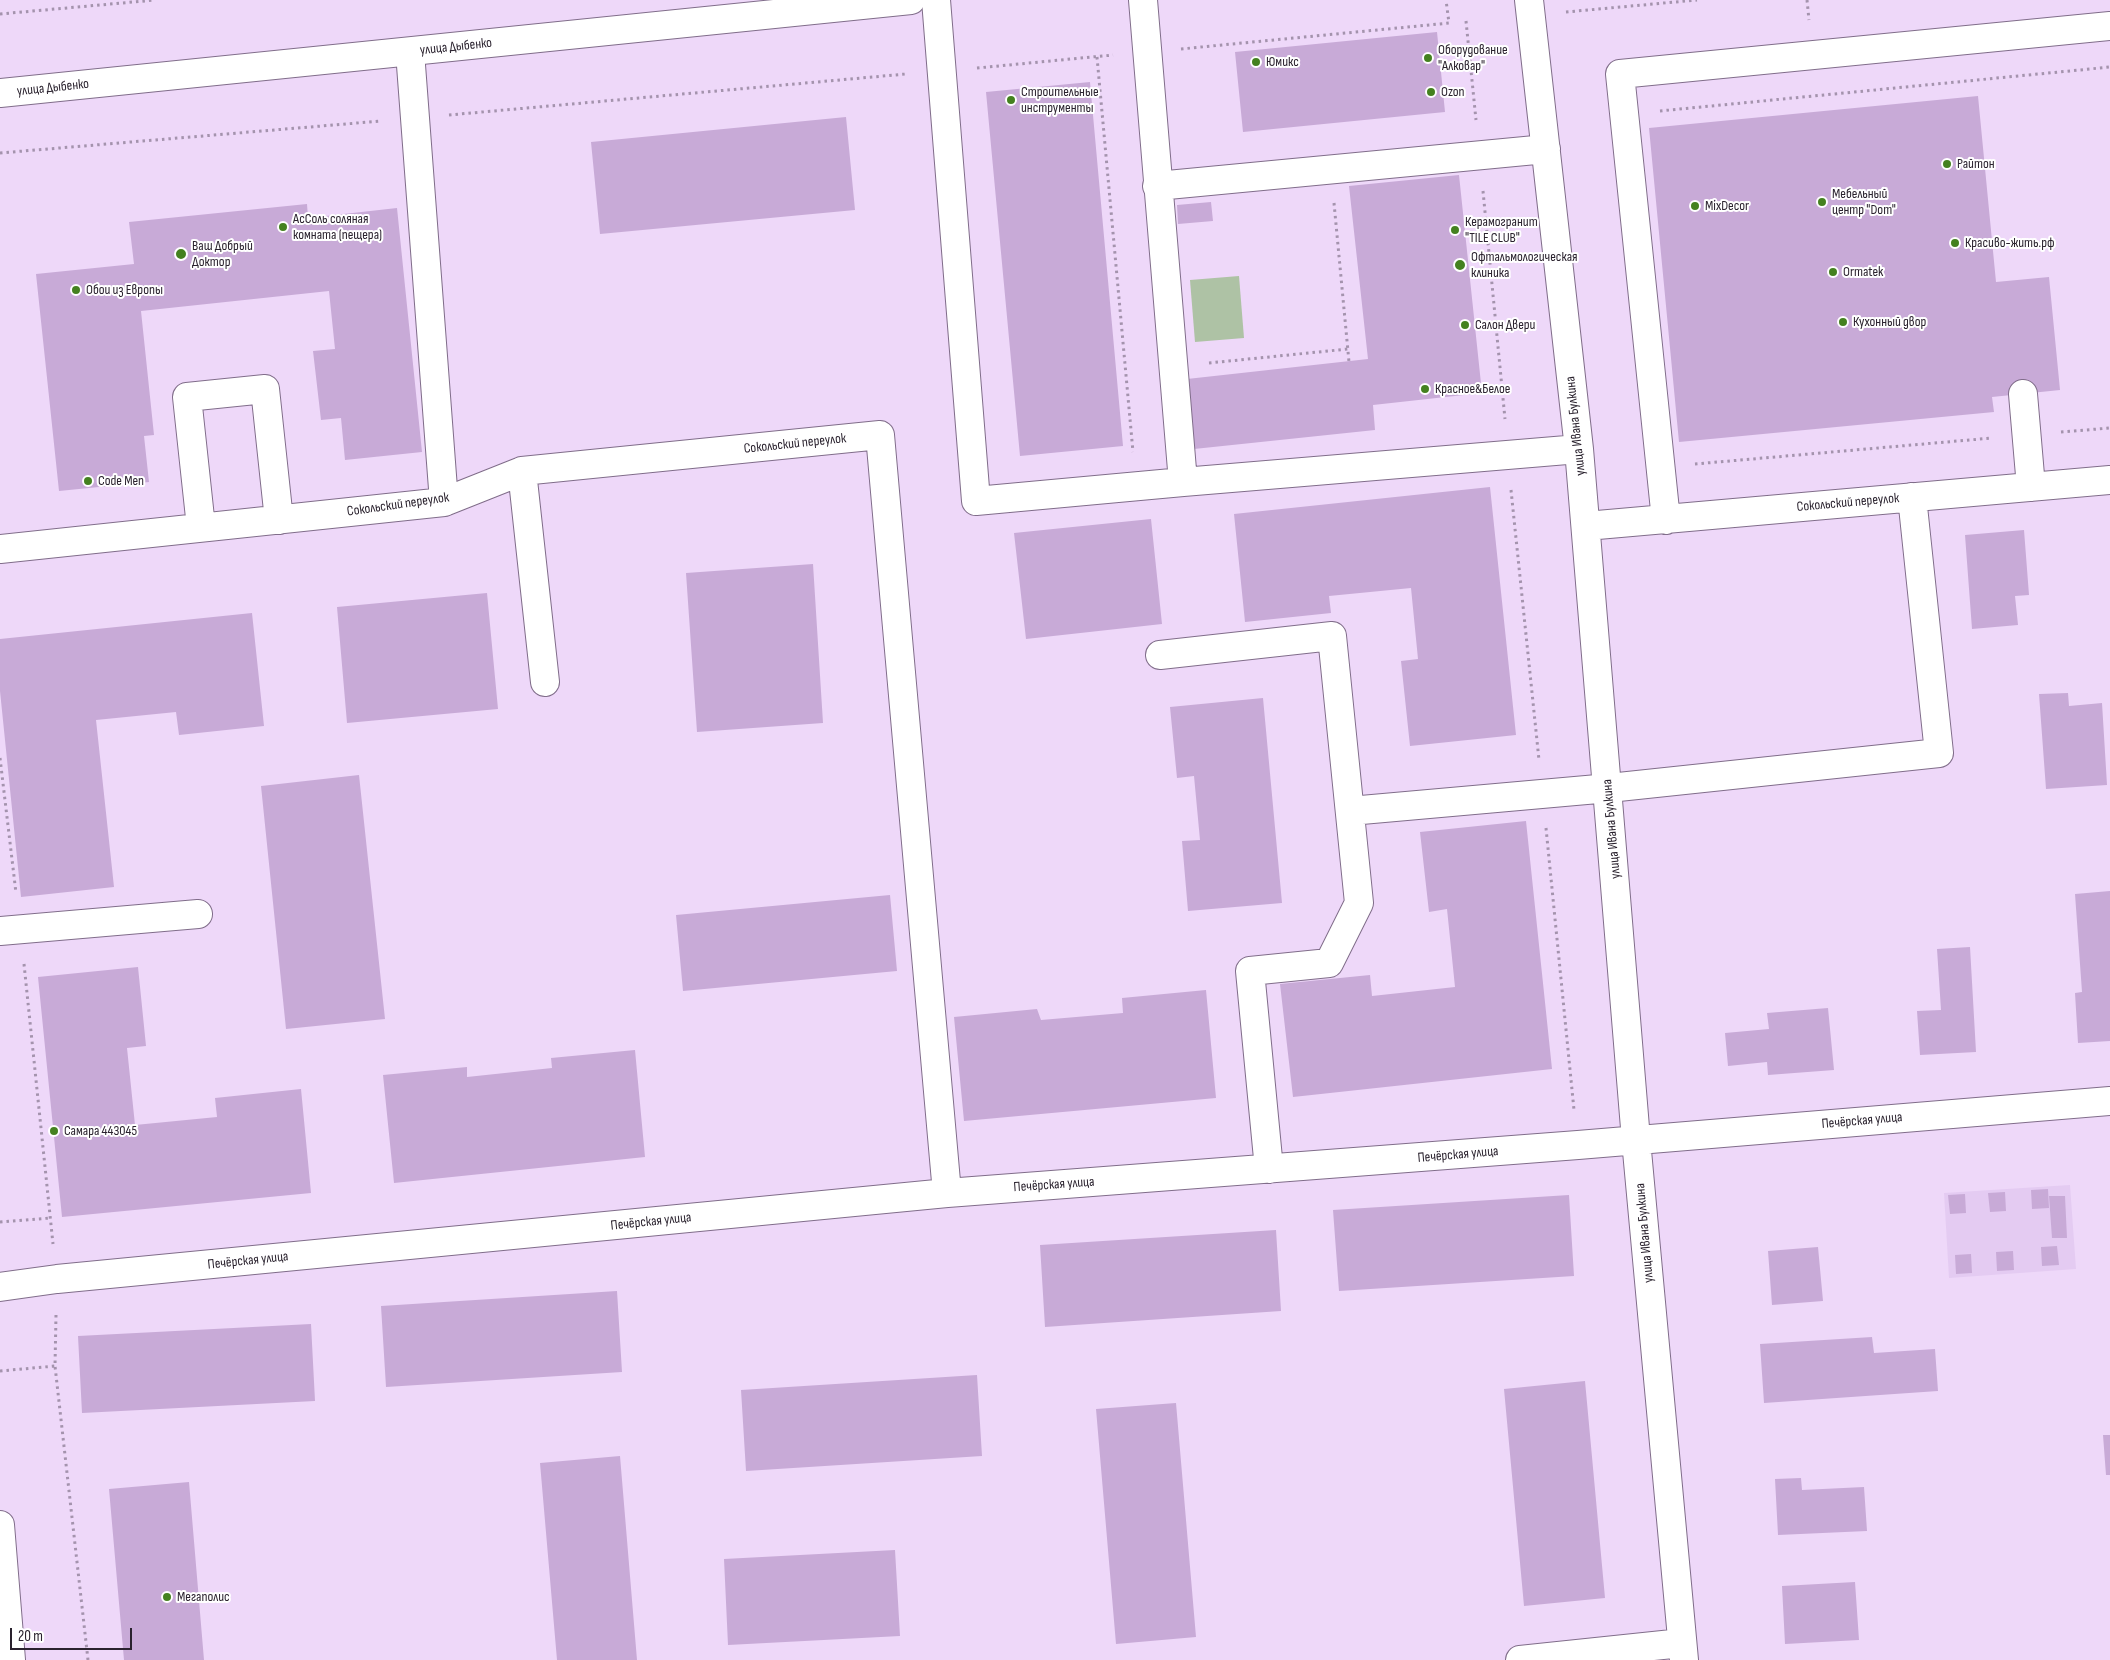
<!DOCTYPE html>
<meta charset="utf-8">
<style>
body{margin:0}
#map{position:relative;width:2110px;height:1660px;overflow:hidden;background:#eed8f9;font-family:"Sofia Sans Condensed",sans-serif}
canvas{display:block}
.scale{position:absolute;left:10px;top:1628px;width:122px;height:22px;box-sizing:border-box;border:2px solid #2a222e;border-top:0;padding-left:6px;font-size:15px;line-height:18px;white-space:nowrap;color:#2a222e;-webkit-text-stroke:4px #fff;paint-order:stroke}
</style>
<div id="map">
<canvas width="2110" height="1660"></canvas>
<div class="scale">20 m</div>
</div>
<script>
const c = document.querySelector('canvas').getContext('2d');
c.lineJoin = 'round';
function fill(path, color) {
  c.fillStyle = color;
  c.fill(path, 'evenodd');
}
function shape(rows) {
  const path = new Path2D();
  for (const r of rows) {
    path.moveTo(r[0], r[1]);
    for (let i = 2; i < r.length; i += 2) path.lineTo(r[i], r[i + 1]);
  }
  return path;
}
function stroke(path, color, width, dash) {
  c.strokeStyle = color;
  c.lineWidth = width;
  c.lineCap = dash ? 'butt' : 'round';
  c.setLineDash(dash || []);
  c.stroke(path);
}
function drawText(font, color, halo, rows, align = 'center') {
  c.font = font + ' "Sofia Sans Condensed",sans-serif';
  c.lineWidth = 4;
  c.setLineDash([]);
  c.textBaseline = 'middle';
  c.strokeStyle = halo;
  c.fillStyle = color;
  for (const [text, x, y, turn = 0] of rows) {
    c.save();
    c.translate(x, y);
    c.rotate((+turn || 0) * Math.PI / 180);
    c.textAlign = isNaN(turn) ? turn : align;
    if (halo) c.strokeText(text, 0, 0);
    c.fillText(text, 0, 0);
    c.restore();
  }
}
const built = shape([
 [2070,1185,2076,1269,1949,1278,1944,1193]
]);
const green = shape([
 [1239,276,1244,338,1195,342,1190,280]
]);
const building = shape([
 [1437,32,1445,112,1243,132,1235,52],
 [1090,82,1123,446,1020,456,986,92],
 [1978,96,1996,282,2049,277,2060,390,1992,397,1994,412,1679,442,1649,128],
 [846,117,855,210,600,234,591,142],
 [1459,175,1482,393,1373,405,1375,430,1194,449,1187,379,1368,359,1349,186],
 [1211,202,1213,221,1178,224,1177,205],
 [307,204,308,218,397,208,422,452,345,460,341,418,321,420,313,351,335,349,329,291,141,311,154,435,144,436,149,482,59,491,36,274,134,264,129,222],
 [1490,487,1516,735,1410,746,1401,661,1418,659,1411,588,1329,596,1331,613,1245,622,1234,514],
 [1151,519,1162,624,1026,639,1014,533],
 [2024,530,2029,595,2015,596,2018,625,1972,629,1965,535],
 [813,564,823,723,697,732,686,573],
 [487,593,498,709,347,723,337,607],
 [252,613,264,726,179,735,176,712,96,720,114,887,21,897,0,691,0,639],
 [2068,693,2069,706,2102,703,2107,785,2046,789,2039,694],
 [1263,698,1282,903,1188,911,1182,841,1200,840,1194,776,1177,778,1170,707],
 [359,775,385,1019,286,1029,261,786],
 [1526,821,1552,1069,1293,1097,1280,984,1370,975,1372,996,1455,987,1447,909,1429,912,1420,832],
 [2110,891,2110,1041,2078,1043,2075,993,2082,992,2075,894],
 [890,895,897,971,683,991,676,915],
 [1970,947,1976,1052,1920,1055,1917,1011,1941,1010,1937,949],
 [138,967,146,1046,127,1048,135,1125,217,1117,215,1098,301,1089,311,1193,62,1217,38,977],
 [1206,990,1216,1098,964,1121,954,1017,1037,1009,1041,1020,1123,1013,1122,998],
 [1828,1008,1834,1070,1768,1075,1767,1062,1728,1066,1725,1033,1769,1029,1767,1013],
 [635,1050,645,1157,394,1183,383,1075,467,1067,467,1077,552,1068,551,1058],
 [2048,1189,2049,1208,2032,1209,2031,1190],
 [2005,1192,2006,1211,1990,1212,1988,1193],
 [1965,1194,1966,1213,1950,1214,1948,1195],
 [1569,1195,1574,1276,1339,1291,1333,1210],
 [2049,1196,2065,1196,2067,1238,2052,1238],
 [1276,1230,1281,1311,1045,1327,1040,1245],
 [2057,1246,2059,1265,2042,1266,2041,1247],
 [1818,1247,1823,1301,1772,1305,1768,1251],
 [2013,1251,2014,1270,1997,1271,1996,1252],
 [1971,1254,1972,1273,1956,1274,1955,1255],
 [617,1291,622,1372,386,1387,381,1306],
 [311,1324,315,1401,82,1413,78,1336],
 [1872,1337,1874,1353,1935,1349,1938,1391,1764,1403,1760,1344],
 [977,1375,982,1456,746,1471,741,1390],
 [1585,1381,1605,1598,1524,1606,1504,1389],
 [1176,1403,1196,1637,1116,1644,1096,1409],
 [2103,1435,2110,1435,2110,1475,2106,1475],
 [620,1456,637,1660,557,1660,540,1463],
 [1801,1478,1802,1490,1864,1487,1867,1531,1778,1535,1775,1479],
 [189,1482,204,1660,124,1660,109,1489],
 [895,1550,900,1636,728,1645,724,1559],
 [1855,1582,1859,1640,1785,1644,1782,1586]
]);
const path = shape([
 [1807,0,1809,20],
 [1566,12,1697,0],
 [0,14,155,0],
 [1466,21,1476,120],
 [1181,49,1449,23,1446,0],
 [1097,57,1133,452],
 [977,68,1113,55],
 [1660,111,2110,67],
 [449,115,906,74],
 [0,153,381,121],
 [1483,191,1505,419],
 [1334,203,1349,362],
 [1209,363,1348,349],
 [2061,432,2110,428],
 [1695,464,1992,438],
 [1511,490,1539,760],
 [0,758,16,893],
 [1546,828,1574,1110],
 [24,964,53,1244],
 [0,1222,50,1218],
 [56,1315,55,1366,88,1660],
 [0,1371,55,1366]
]);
const minor = shape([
 [936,0,976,501,1183,482],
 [1143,0,1183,482,1579,449],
 [1529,0,1579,449,1636,1140,1684,1660],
 [410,52,444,502],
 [1157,186,1546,149],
 [2023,394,2031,487],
 [522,471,545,682],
 [1666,520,1620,74,2110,26],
 [1586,526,2110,480],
 [201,527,187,397,265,389,279,520],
 [0,549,444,502,522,471,880,435,947,1193],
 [1160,655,1332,636,1359,903,1329,963,1250,971,1269,1169],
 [1350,811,1609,788,1939,753,1912,497],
 [0,931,198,914],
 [0,1287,57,1279,947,1193,1578,1145,2110,1101],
 [1520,1660,1682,1643]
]);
const major = shape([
 [0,93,911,0],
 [0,1525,11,1660]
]);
const markers = [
 [1428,58,5,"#44811f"],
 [1256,62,5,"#44811f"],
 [1431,92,5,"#44811f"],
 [1011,100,5,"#44811f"],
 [1947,164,5,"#44811f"],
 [1822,202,5,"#44811f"],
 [1695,206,5,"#44811f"],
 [283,227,5,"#44811f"],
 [1455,230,5,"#44811f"],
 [1955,243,5,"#44811f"],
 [181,254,6,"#44811f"],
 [1460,265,6,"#44811f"],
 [1833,272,5,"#44811f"],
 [76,290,5,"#44811f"],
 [1843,322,5,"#44811f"],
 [1465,325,5,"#44811f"],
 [1425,389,5,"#44811f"],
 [88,481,5,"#44811f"],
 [54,1131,5,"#44811f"],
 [167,1597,5,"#44811f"]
];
const streetNames = [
 ["улица Дыбенко",456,47,-6],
 ["улица Дыбенко",53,88,-6],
 ["улица Ивана Булкина",1576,426,-96],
 ["Сокольский переулок",795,444,-6],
 ["Сокольский переулок",1848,503,-5],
 ["Сокольский переулок",398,505,-8],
 ["улица Ивана Булкина",1612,829,-95],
 ["Печёрская улица",1862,1121,-5],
 ["Печёрская улица",1458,1155,-5],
 ["Печёрская улица",1054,1185,-4],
 ["Печёрская улица",651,1222,-6],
 ["улица Ивана Булкина",1645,1233,-95],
 ["Печёрская улица",248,1261,-6]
];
const poiNames = [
 ["Оборудование",1438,50],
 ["\"Алковар\"",1438,66],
 ["Юмикс",1266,62],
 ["Строительные",1021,92],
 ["инструменты",1021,108],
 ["Ozon",1441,92],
 ["Райтон",1957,164],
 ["Мебельный",1832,194],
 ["центр \"Dom\"",1832,210],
 ["MixDecor",1705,206],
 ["АсСоль соляная",293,219],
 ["комната (пещера)",293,235],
 ["Керамогранит",1465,222],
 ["\"TILE CLUB\"",1465,238],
 ["Красиво-жить.рф",1965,243],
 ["Ваш Добрый",192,246],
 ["Доктор",192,262],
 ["Офтальмологическая",1471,257],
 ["клиника",1471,273],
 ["Ormatek",1843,272],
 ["Обои из Европы",86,290],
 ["Кухонный двор",1853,322],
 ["Салон Двери",1475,325],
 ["Красное&Белое",1435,389],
 ["Code Men",98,481],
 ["Самара 443045",64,1131],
 ["Мегаполис",177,1597]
];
fill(built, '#e4cbf2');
fill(green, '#aec2a5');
fill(building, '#c8aad7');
stroke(minor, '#806d8a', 30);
stroke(major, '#806d8a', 30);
stroke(path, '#a493ad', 3, [2.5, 4]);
stroke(minor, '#fff', 28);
stroke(major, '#fff', 28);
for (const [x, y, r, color] of markers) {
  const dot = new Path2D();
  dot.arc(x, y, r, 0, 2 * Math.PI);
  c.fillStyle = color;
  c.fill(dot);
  stroke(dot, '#fff', 2);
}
drawText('14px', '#2a222e', '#fff', streetNames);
drawText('14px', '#2a222e', '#fff', poiNames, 'left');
</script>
